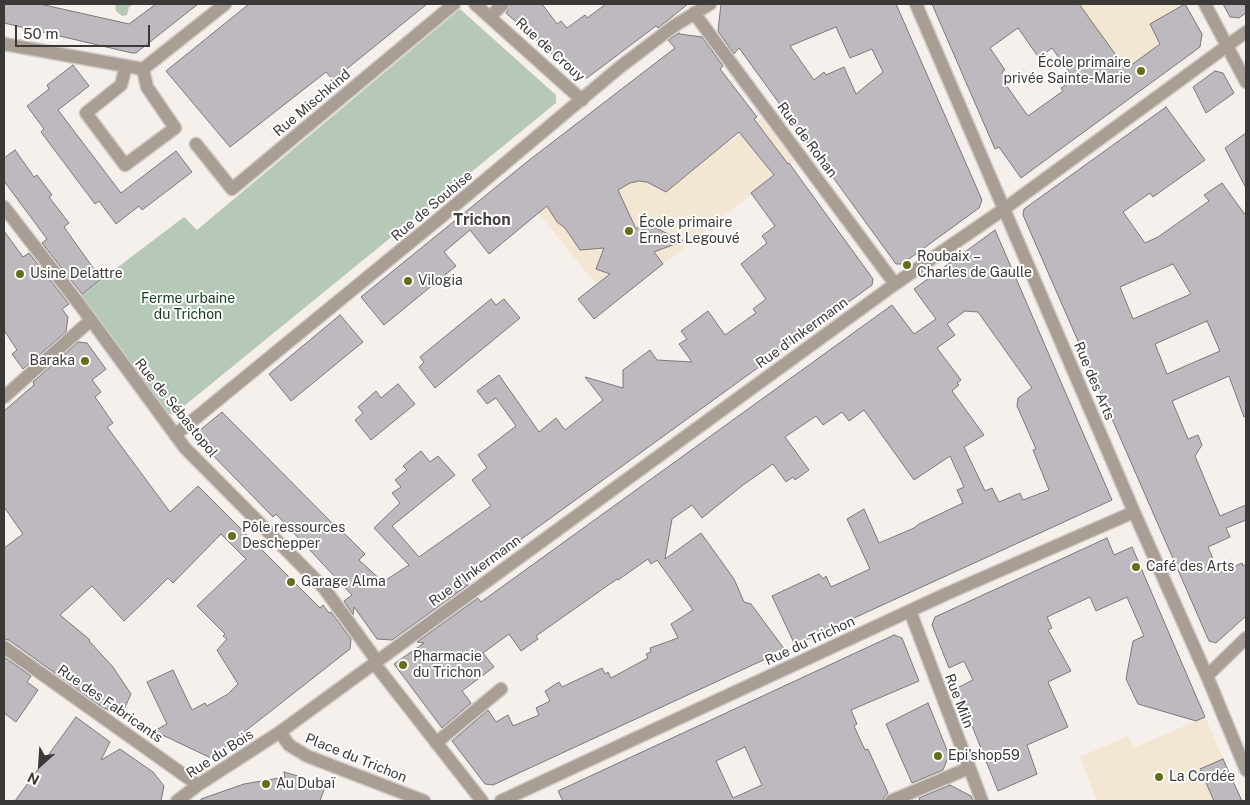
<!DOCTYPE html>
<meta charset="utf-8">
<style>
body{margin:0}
#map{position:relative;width:1250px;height:805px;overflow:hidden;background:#f6f0ec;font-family:"Public Sans",sans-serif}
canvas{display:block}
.frame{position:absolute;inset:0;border:5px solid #3b3937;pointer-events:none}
.north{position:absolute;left:15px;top:740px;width:50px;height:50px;-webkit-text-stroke:4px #fff;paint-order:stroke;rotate:206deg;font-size:14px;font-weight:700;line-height:20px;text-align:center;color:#3b3937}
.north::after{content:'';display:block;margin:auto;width:18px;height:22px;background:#3b3937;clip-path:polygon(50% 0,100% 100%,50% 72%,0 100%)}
.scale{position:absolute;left:15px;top:25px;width:135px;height:22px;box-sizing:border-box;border:2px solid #3b3937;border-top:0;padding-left:6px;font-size:15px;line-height:18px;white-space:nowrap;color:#3b3937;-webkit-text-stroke:4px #fff;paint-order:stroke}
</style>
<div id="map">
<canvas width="1250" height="805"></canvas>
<div class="frame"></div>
<div class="north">N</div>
<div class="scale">50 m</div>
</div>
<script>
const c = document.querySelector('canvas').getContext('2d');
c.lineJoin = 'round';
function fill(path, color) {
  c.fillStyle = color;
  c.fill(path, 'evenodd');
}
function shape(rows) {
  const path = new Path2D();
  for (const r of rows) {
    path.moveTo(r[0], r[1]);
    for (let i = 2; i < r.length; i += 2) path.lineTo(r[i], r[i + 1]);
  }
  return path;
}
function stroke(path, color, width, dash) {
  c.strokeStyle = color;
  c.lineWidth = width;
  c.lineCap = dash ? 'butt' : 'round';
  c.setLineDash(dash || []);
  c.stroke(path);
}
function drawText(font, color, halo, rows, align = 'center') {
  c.font = font + ' "Public Sans",sans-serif';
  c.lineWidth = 4;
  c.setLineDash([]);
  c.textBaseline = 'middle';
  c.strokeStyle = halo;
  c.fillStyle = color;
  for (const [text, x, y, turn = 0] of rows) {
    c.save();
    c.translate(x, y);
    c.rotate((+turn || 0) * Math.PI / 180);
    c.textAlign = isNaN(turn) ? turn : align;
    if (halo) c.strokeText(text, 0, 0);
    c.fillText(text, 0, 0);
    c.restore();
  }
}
const education = shape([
 [1067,4,1186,4,1203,34,1200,47,1133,96],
 [655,63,722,148,761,118,794,161,612,304,509,177],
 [1205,717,1241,799,1236,801,1097,801,1080,757,1128,736,1134,748]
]);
const green = shape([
 [112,4,134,4,129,7,127,15,122,16,116,11,115,4],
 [460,9,556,95,556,103,173,415,168,413,81,295,184,217,197,230]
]);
const building = shape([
 [4,4,40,4,129,24,156,4,198,4,136,53,132,53,4,23,4,4],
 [249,4,427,4,333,80,326,72,230,147,166,71,249,4],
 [511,4,542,4,557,24,561,21,567,28,585,15,587,18,606,4,688,4,658,28,656,26,587,78,578,77,506,13,511,4],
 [721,4,896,4,982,200,979,208,902,264,896,264,739,48,734,54,718,31,721,4],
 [836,27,850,58,872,49,883,72,856,94,844,67,826,75,824,72,814,80,790,46,836,27],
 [932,4,1079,4,1126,69,1160,44,1150,24,1185,4,1202,34,1200,47,1021,178,999,147,995,149,932,4],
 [1018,28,1039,58,1052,48,1074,79,1061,88,1063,91,1028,116,1006,85,1009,83,1002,72,1005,70,990,48,1018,28],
 [1223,4,1246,4,1246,13,1239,18,1230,17,1223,4],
 [679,33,680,34,702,37,723,66,720,69,757,117,754,119,788,164,789,163,873,279,872,285,465,580,468,585,392,640,377,639,354,607,353,615,344,601,352,595,276,514,273,517,198,440,199,431,222,412,340,531,341,530,365,554,359,560,383,582,409,565,374,528,400,503,392,493,401,487,395,480,407,470,403,466,421,451,430,462,438,456,455,475,392,526,419,557,491,506,472,480,487,468,478,455,516,426,496,398,487,404,477,391,499,375,539,432,556,418,565,430,603,400,585,377,623,388,623,370,650,350,657,360,692,362,679,344,687,339,681,331,708,311,725,335,756,313,753,309,766,299,741,264,767,243,762,236,775,226,751,193,774,175,739,132,666,192,647,182,639,181,630,183,618,190,636,229,643,222,683,241,654,252,663,264,594,319,578,299,610,274,596,269,604,248,580,250,565,228,557,222,547,206,489,254,470,230,444,252,456,266,384,325,361,297,528,161,675,48,668,40,679,33],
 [73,65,89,86,58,110,121,193,176,151,192,172,142,210,139,206,116,224,99,201,95,204,41,132,44,129,27,106,49,89,47,85,73,65],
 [1215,71,1223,73,1234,93,1206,113,1193,87,1215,71],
 [1166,107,1205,160,1153,197,1150,193,1123,212,1145,243,1158,237,1209,201,1204,195,1222,183,1246,216,1246,417,1244,417,1229,376,1172,401,1188,439,1198,435,1202,445,1195,456,1220,516,1246,505,1246,520,1226,528,1230,537,1208,547,1219,573,1242,563,1243,566,1246,564,1246,616,1216,643,1209,641,1023,215,1024,209,1166,107],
 [1173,264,1191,294,1133,319,1120,287,1173,264],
 [1207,321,1220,351,1167,374,1155,344,1207,321],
 [1246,133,1246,188,1225,148,1246,133],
 [15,150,34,177,37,175,52,195,49,197,69,223,64,227,101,279,82,294,42,243,47,239,4,181,4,158,15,150],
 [995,230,1112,500,795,645,772,596,819,574,823,579,826,576,831,587,870,569,847,519,864,509,879,543,914,528,919,524,963,503,957,490,964,487,950,456,914,480,864,410,849,421,842,412,823,425,816,416,785,437,809,470,795,480,793,477,786,482,773,464,743,485,702,518,692,505,672,519,665,559,701,533,734,579,744,602,751,604,785,650,493,785,485,784,452,741,488,710,496,722,508,715,513,726,539,715,536,708,550,701,545,691,559,682,562,687,602,668,605,674,608,672,611,678,648,658,646,654,651,652,650,648,678,638,671,624,693,610,657,560,651,564,648,559,618,580,617,579,536,636,538,639,521,651,509,634,483,653,494,667,462,691,471,703,442,728,394,664,424,643,417,642,478,598,481,602,892,305,914,334,936,319,914,289,995,230],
 [965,311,978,312,1032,388,1018,398,1017,406,1036,449,1033,450,1049,490,1023,500,1020,493,999,502,992,488,985,491,964,447,984,435,952,391,959,385,957,383,961,380,937,348,955,335,947,324,965,311],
 [4,231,23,257,29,253,69,304,62,309,68,317,66,332,23,369,12,354,17,350,4,330,4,231],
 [491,299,496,305,504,299,520,318,435,388,419,367,424,362,420,357,491,299],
 [340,315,363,342,291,401,269,374,340,315],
 [78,342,87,343,106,369,92,380,101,392,95,397,113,423,107,427,170,512,198,486,320,608,323,605,329,613,331,612,351,639,350,649,211,758,154,731,167,724,147,682,173,670,192,710,205,703,207,706,228,694,238,684,217,650,227,639,223,636,225,634,197,606,246,559,221,534,173,583,168,578,149,597,124,621,92,586,60,615,90,640,89,641,113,667,131,694,121,716,102,707,9,640,4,639,4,548,23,534,4,507,4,411,34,385,33,382,78,342],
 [398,384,415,404,371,440,355,420,363,413,358,407,376,391,381,398,398,384],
 [1107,538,1114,555,1132,547,1205,717,1196,721,1138,704,1126,679,1133,641,1144,636,1127,597,1096,611,1090,597,1047,617,1052,628,1048,630,1071,671,1048,682,1068,727,1027,745,1037,774,998,791,957,688,973,680,964,661,949,668,932,625,935,617,1107,538],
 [894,635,902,638,919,681,851,710,857,724,854,726,865,750,868,749,888,793,884,797,883,801,563,801,558,791,894,635],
 [745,747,762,785,733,798,716,761,745,747],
 [4,657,31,676,27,682,38,690,16,722,4,713,4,657],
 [928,703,949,755,943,770,912,783,886,724,928,703],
 [76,717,110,742,101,760,120,749,153,772,164,786,161,801,15,801,76,717],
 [1223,759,1242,801,1214,801,1200,769,1223,759],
 [284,772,326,784,320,801,201,801,201,799,244,784,285,777,284,772],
 [950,785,971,796,973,801,920,801,919,798,950,785]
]);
const minor = shape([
 [475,4,582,100],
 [916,4,1134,512,1207,676,1246,770],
 [1205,4,1246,82],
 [694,13,895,284],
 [490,17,503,4],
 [4,44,143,69,225,4],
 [126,66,121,85,86,113,125,165,175,128,147,87,143,69],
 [196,144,232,189,454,4],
 [4,207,83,309,185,448,324,588,377,661],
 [4,397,91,320],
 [175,435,435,222,620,67,674,26,710,4],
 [910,611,982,801],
 [4,647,198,785],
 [374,663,482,801],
 [1207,676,1246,638],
 [280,732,289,745,307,756,424,801],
 [436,743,501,689],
 [177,801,198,785,280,732,895,284,1004,209,1246,32],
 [501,801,946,594,1134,512],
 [891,801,969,768]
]);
const markers = [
 [1141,71,5,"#646f19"],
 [629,231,5,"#646f19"],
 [907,265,5,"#646f19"],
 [20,274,5,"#646f19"],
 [408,281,5,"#646f19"],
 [85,361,5,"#646f19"],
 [232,536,5,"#646f19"],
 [1136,567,5,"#646f19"],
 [291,582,5,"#646f19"],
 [403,665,5,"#646f19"],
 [938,756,5,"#646f19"],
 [1159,777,5,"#646f19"],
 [266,784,5,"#646f19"]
];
const streetNames = [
 ["Rue de Crouy",550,50,42],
 ["Rue Mischkind",312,103,-40],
 ["Rue de Rohan",807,140,53],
 ["Rue de Soubise",432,206,-40],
 ["Rue d'Inkermann",802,333,-36],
 ["Rue des Arts",1094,381,67],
 ["Rue de Sébastopol",176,408,51],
 ["Rue d'Inkermann",475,571,-36],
 ["Rue du Trichon",810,641,-25],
 ["Rue Miln",959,701,69],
 ["Rue des Fabricants",110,704,35],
 ["Rue du Bois",220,754,-33],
 ["Place du Trichon",356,758,22]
];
const poiNames = [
 ["École primaire",1131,63,"right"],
 ["privée Sainte-Marie",1131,79,"right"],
 ["École primaire",639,223],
 ["Ernest Legouvé",639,239],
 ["Roubaix –",917,257],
 ["Charles de Gaulle",917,273],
 ["Usine Delattre",30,274],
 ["Vilogia",418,281],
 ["Baraka",75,361,"right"],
 ["Pôle ressources",242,528],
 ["Deschepper",242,544],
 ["Café des Arts",1146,567],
 ["Garage Alma",301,582],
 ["Pharmacie",413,657],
 ["du Trichon",413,673],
 ["Epi'shop59",948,756],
 ["La Cordée",1169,777],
 ["Au Dubaï",276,784]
];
const parkNames = [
 ["Ferme urbaine",188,299],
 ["du Trichon",188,315]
];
const quarterNames = [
 ["Trichon",482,220]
];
fill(education, '#f3e6d2');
fill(green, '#b6c8b8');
fill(building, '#bdb9be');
stroke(building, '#7b777c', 1);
stroke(minor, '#d1cbc8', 15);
stroke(minor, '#a99e94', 12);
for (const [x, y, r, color] of markers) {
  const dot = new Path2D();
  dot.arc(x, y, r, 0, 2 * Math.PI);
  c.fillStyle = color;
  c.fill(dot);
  stroke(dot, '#fff', 2);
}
drawText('14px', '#3b3937', '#fff', streetNames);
drawText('14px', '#3b3937', '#fff', poiNames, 'left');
drawText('14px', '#103c1c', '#fff', parkNames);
drawText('bold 16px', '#45413d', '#fff', quarterNames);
</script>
